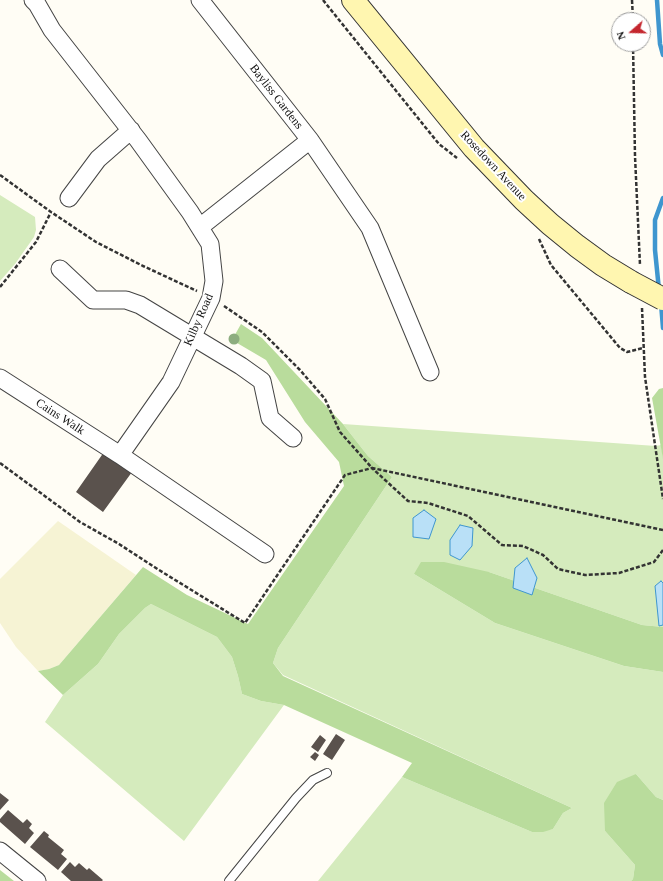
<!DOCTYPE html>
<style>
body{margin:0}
#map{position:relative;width:663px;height:881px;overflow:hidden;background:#fffdf5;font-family:Georgia,serif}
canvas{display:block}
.north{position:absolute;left:611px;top:12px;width:40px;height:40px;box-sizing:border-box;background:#fff;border:1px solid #a0a0a0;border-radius:50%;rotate:250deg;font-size:11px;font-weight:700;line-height:16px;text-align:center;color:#111}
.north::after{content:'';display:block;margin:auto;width:14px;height:18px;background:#c4262e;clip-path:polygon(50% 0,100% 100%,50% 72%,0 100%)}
</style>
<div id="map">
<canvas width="663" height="881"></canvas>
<div class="north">N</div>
</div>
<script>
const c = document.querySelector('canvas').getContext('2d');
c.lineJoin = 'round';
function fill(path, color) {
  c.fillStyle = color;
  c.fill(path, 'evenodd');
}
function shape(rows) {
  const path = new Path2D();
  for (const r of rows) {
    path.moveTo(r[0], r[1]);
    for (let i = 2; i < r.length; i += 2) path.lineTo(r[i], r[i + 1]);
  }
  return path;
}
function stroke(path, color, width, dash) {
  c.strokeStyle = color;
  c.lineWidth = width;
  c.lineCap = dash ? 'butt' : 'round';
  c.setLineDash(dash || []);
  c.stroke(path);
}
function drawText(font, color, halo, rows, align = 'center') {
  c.font = font + ' Georgia,serif';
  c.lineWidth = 4;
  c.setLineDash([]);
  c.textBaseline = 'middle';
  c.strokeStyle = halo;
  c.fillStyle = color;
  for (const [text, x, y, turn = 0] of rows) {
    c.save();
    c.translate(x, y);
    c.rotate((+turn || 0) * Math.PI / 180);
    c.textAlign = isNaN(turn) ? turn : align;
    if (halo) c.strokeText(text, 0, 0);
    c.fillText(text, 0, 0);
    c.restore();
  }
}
const farmland = shape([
 [58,521,136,575,59,665,49,669,38,671,16,647,0,623,0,579]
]);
const green = shape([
 [0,195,35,217,36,230,34,237,15,264,0,281],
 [343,424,656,446,661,445,663,458,663,627,642,625,489,572,414,574,495,623,624,666,663,672,663,800,656,797,636,774,605,831,635,865,633,879,631,881,318,881,402,777,532,832,553,829,563,813,572,808,283,675,273,663,278,648,392,477,368,456],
 [151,604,217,637,232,657,238,676,242,694,261,701,284,705,184,841,45,722,63,695,98,664,119,634,145,608]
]);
const forest = shape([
 [241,324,262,338,343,424,368,456,392,477,278,648,273,663,283,676,572,808,563,813,553,829,543,832,532,832,402,777,412,763,284,705,261,701,242,694,238,676,232,657,217,637,151,604,145,608,119,634,98,664,63,695,38,671,49,669,59,665,143,567,187,595,248,624,344,486,339,462,305,422,266,360,232,340],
 [663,388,663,459,652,398,659,389],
 [421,562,444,562,489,572,642,625,663,627,663,672,624,666,495,623,414,574],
 [636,774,656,797,663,800,663,881,631,881,633,879,635,865,605,831,604,803,617,782],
 [0,870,14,881,0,881]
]);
const water = shape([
 [424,510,436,519,429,539,413,537,413,518,424,510],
 [460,525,473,528,472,546,460,560,450,555,450,540,460,525],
 [527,558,537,578,532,595,513,588,515,568,527,558],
 [661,581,663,583,663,625,659,626,655,586,661,581]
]);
const stream = shape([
 [657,0,660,44,663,55],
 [659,290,655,250,655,220,663,198],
 [661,303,663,328]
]);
const building = shape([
 [104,452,132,472,103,512,76,492],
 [336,734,345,740,332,760,323,754],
 [320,735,326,740,318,752,311,747],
 [315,752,319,755,315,761,310,757],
 [0,793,9,800,0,810],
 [8,810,23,823,27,819,32,824,29,828,34,833,25,844,0,822,0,819],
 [44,831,49,835,48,837,64,850,61,854,67,859,58,870,30,847],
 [70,862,75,867,79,863,87,870,89,868,103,880,102,881,71,881,61,872]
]);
const path = shape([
 [323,0,426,128,439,144,457,158],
 [632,0,633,20],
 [633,44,635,156,640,265],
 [0,175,51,212,96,242,143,266,197,291],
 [539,239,551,265,620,348,627,352,643,348],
 [0,287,36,242,51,212],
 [224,306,262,332,300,370,325,399,340,432,372,468,663,530],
 [642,308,645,377,663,499],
 [0,463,80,522,119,544,159,570,245,623,345,475,372,468,408,501,428,503,468,516,502,545,523,546,543,555,558,569,585,575,619,573,654,562,663,550]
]);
const lane = shape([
 [229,881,296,798,313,780,327,773]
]);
const street = shape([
 [33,0,37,4,52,30,138,140,190,212,210,244,214,281,211,298,171,382,120,455],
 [310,140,370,228,430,372],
 [69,198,98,159,131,130],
 [200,227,310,140,200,0],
 [60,269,93,300,126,300,140,305,241,366,262,381,270,418,293,438],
 [0,378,120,455,265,554],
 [0,851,37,881]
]);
const secondary = shape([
 [353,0,474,148,524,200,550,224,577,246,603,265,631,282]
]);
const secondaryBridge = shape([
 [631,282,663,299]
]);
const trees = [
 [234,339]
];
const streetNames = [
 ["Bayliss Gardens",276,97,52],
 ["Rosedown Avenue",493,166,47],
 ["Kilby Road",199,320,-66],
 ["Cains Walk",60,417,33]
];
fill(farmland, '#f6f3d4');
fill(green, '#d5ebbd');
fill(forest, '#b9dc9c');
fill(water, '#b9e0f7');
stroke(water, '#3f96cf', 1);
stroke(stream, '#3f96cf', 4.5);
fill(building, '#5a524d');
stroke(lane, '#444', 10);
stroke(street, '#444', 19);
stroke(secondary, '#333', 24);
stroke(path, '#333', 2.5, [4, 2]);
stroke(lane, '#fff', 8);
stroke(street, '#fff', 17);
stroke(secondary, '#fff6b0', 22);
stroke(secondaryBridge, '#333', 24, []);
stroke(secondaryBridge, '#fff6b0', 22);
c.fillStyle = '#8dad7f';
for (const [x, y] of trees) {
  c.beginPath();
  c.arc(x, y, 5.5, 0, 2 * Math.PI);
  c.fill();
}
drawText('12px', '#111', '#fff', streetNames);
</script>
